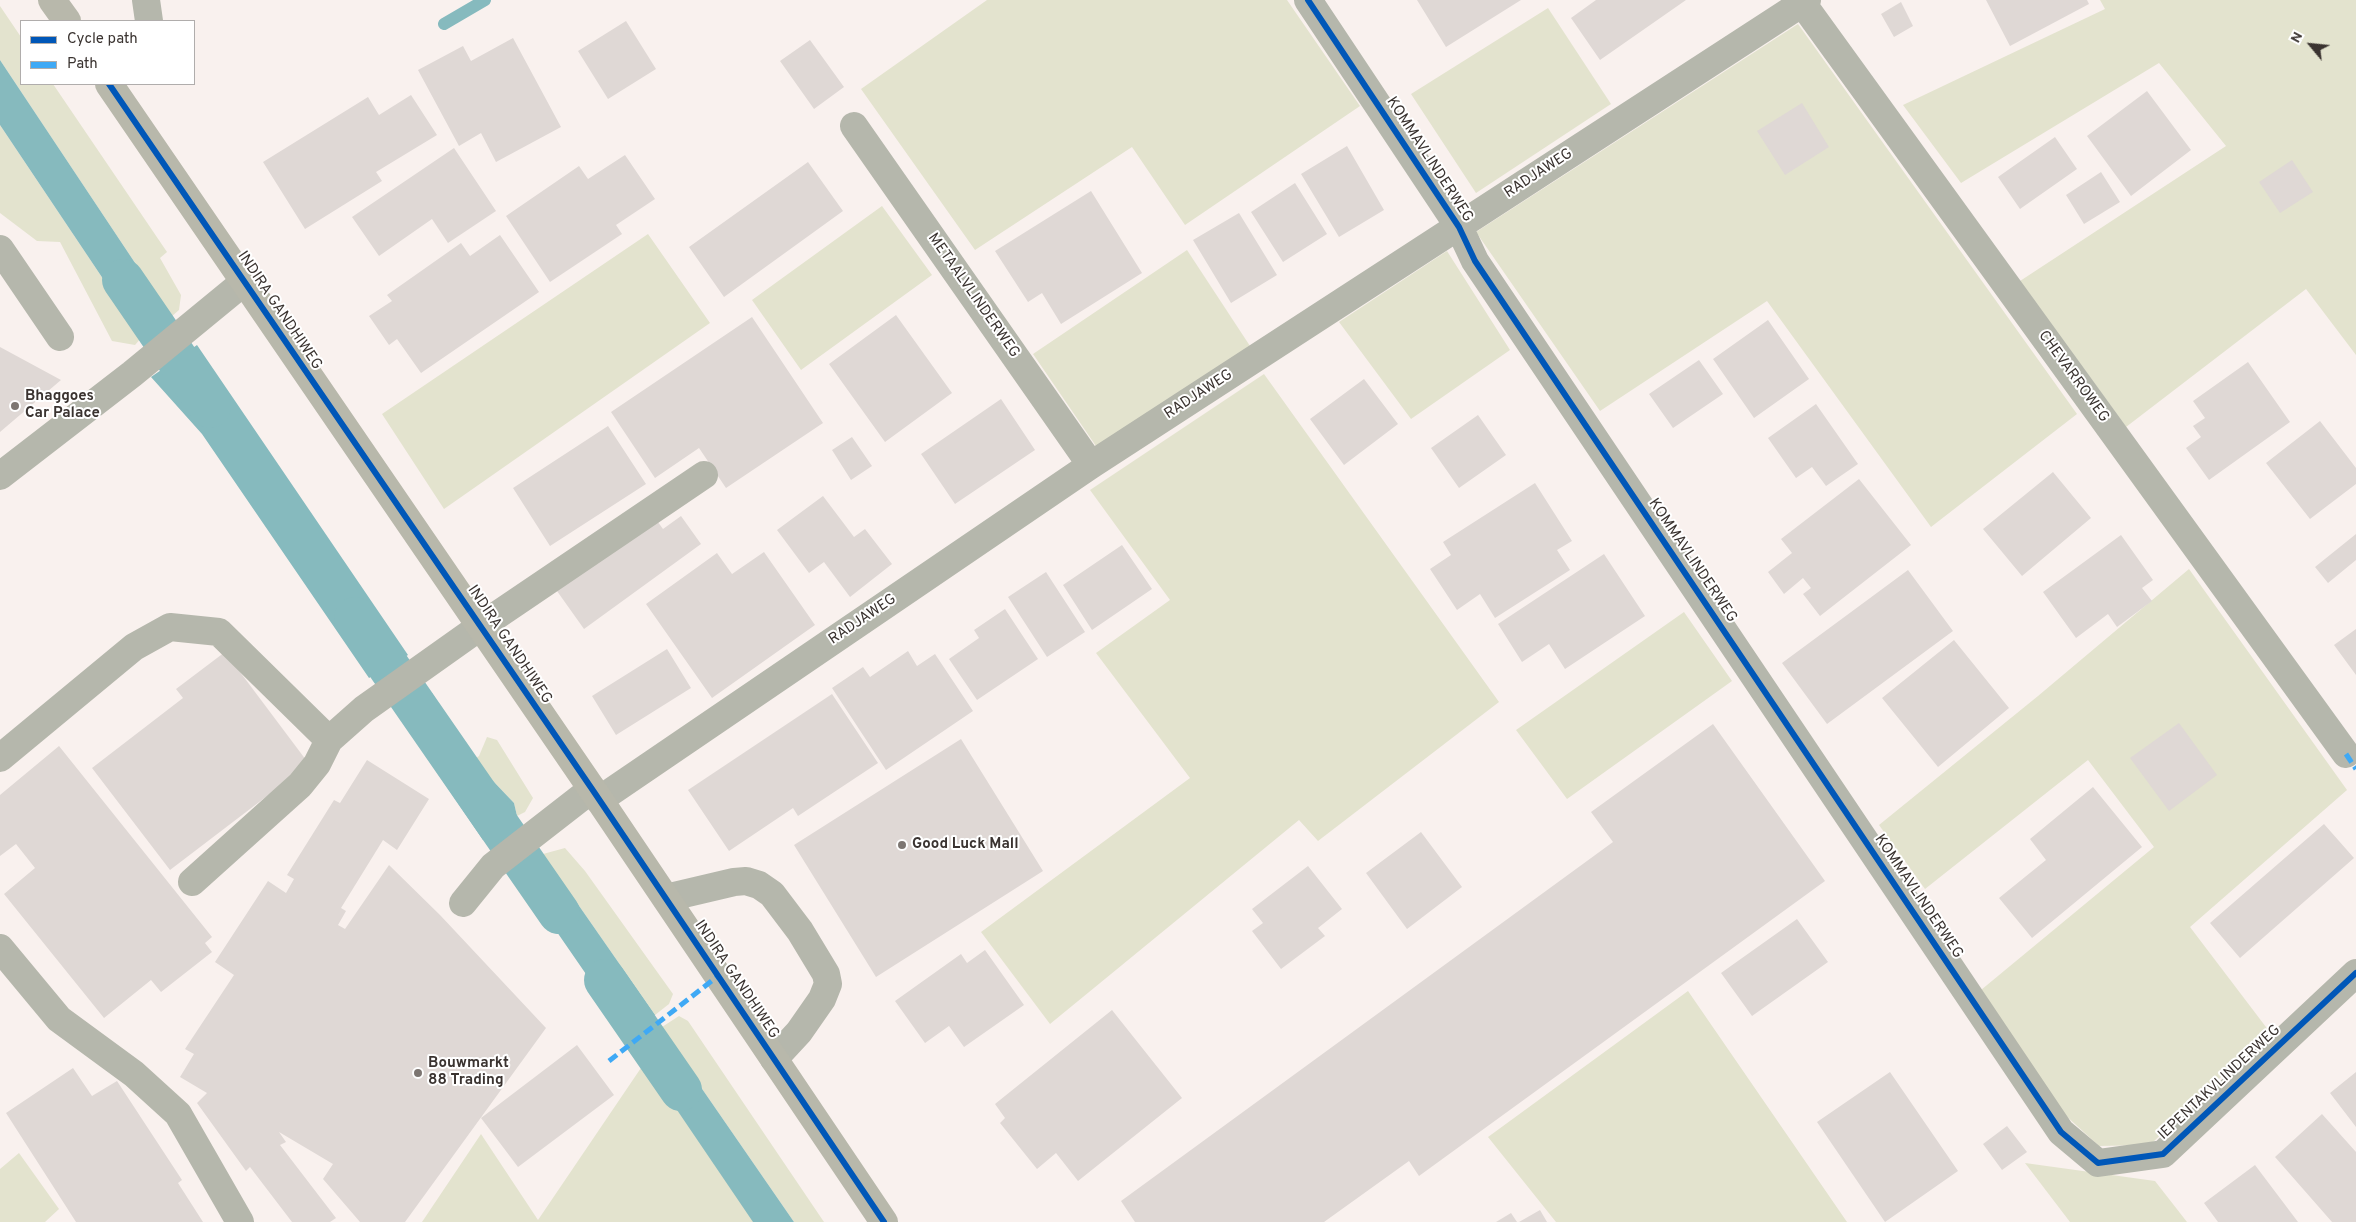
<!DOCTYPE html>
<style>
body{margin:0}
#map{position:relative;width:2356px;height:1222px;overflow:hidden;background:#f9f1ee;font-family:Overpass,sans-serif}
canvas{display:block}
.legend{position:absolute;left:20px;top:20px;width:175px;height:65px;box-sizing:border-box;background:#fff;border:1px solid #b0adac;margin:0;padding:6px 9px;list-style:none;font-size:15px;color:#3a3330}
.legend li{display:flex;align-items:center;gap:10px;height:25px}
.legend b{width:25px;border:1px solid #b0adac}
.north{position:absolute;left:2286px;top:20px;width:50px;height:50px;-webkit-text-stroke:4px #fff;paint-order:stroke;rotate:298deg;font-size:14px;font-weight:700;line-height:20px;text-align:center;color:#3a3330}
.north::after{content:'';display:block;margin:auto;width:18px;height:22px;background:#3a3330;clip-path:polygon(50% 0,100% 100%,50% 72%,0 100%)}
</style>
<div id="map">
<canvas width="2356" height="1222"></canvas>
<ul class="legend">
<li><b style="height:6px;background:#0057b8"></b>Cycle path</li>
<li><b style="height:6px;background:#3fa9f5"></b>Path</li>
</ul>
<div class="north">N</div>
</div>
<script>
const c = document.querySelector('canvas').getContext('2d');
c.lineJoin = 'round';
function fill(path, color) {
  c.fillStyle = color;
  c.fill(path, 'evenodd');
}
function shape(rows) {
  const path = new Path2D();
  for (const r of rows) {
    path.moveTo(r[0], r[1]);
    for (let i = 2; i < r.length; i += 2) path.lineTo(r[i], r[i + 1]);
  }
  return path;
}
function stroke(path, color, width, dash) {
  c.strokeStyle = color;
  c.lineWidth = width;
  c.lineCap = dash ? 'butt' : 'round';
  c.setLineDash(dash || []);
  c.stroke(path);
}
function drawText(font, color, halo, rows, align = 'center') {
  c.font = font + ' Overpass,sans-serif';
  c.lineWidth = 4;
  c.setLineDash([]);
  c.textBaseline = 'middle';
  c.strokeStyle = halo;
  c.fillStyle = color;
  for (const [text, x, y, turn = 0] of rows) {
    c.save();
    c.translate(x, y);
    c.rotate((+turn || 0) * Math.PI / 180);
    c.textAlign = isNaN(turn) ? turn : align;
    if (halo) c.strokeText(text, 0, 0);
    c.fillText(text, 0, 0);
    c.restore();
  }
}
const green = shape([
 [987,0,1287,0,1360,106,1185,225,1132,147,975,250,861,89],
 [2100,0,2356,0,2356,355,2306,289,2126,427,2020,281,2226,146,2159,63,1961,183,1903,105,2105,9],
 [0,6,21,37,21,84,53,84,167,252,160,258,181,295,179,310,171,317,0,60],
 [1548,8,1611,104,1476,193,1411,94],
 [1798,24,2077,414,1931,527,1767,301,1600,411,1476,232],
 [0,125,142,337,135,345,112,341,60,242,37,241,0,213],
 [882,206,932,275,801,370,752,300],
 [648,234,710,323,444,509,382,414],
 [1187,250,1250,346,1096,446,1033,354],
 [1447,251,1510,350,1411,419,1339,322],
 [1264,374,1499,702,1318,841,1299,820,1050,1024,981,932,1190,778,1096,653,1170,600,1090,490],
 [2189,569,2347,790,2190,927,2269,1031,2150,1145,2099,1146,2063,1113,1981,990,2154,847,2088,760,1925,889,1879,825,2038,696],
 [1684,612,1732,681,1567,799,1516,730],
 [487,737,497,740,533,798,525,812,517,816,514,803,473,760,479,756],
 [565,848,585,871,673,994,669,1004,655,1015,543,854],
 [1688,991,1847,1222,1556,1222,1488,1137],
 [679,1016,688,1021,824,1222,794,1222,669,1041,660,1033,662,1027],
 [645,1062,754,1222,422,1222,481,1134,538,1220],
 [19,1153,59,1209,45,1222,0,1222,0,1169],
 [2025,1163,2155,1181,2187,1222,2070,1222]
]);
const water = shape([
 [0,60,171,317,142,337,0,125],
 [197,345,408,655,369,678,202,434,151,377],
 [432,693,473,760,514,803,517,816,483,840,398,715],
 [543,854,655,1015,628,1035,519,877,520,869],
 [660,1033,669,1041,794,1222,753,1222,637,1051]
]);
const stream = shape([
 [444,24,485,0]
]);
const canal = shape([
 [123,280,210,407],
 [355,618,559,913],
 [605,980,681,1090]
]);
const building = shape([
 [1417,0,1521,0,1446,47],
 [1596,0,1686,0,1600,60,1571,18],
 [1986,0,2087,0,2089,4,2010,46],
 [1901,2,1913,26,1894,37,1881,14],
 [626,21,656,69,608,99,578,51],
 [513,38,561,127,496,162,481,133,459,146,418,70,463,46,471,61],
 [810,40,844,87,814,109,780,61],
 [2147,91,2191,150,2131,196,2087,136],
 [411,95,437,135,376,172,382,181,305,229,263,162,368,97,379,115],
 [1802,103,1829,147,1785,175,1757,131],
 [2055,137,2077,169,2020,209,1998,177],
 [1347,146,1384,210,1339,237,1301,174],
 [454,148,496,211,448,243,432,219,379,256,352,217],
 [625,155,655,199,616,225,622,234,550,282,506,216,579,166,588,179],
 [2292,160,2313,192,2280,213,2259,182],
 [808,162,843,211,724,297,689,247],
 [2101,172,2120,202,2084,224,2066,195],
 [1295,183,1327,234,1283,262,1251,212],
 [1091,191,1142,273,1061,324,1042,293,1028,302,995,251],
 [1239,213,1277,275,1231,303,1193,240],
 [500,235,539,292,421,373,397,339,389,345,369,316,392,301,387,295,461,243,470,256],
 [896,315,952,393,885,442,829,364],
 [752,317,823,423,726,488,699,448,655,478,611,412],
 [1768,320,1809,379,1754,418,1713,359],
 [0,347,61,380,0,432],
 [1699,360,1723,394,1673,428,1649,394],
 [2248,362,2290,422,2209,480,2186,448,2201,437,2193,426,2205,418,2193,401],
 [1364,379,1398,424,1344,465,1310,419],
 [1001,399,1035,450,955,504,921,454],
 [1816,404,1858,464,1826,486,1812,467,1796,478,1768,438],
 [1478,415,1506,455,1459,488,1431,448],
 [2320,421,2356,468,2356,484,2310,519,2266,463],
 [608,426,646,484,550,546,513,488],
 [852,437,872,466,851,480,832,450],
 [2053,472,2091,518,2022,576,1983,529],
 [1859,479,1911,545,1820,616,1803,594,1811,588,1803,578,1784,594,1768,572,1792,553,1781,539],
 [1535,483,1572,541,1557,550,1570,570,1495,618,1480,594,1457,610,1430,569,1451,555,1443,542],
 [823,496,854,537,865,529,892,564,850,597,824,562,809,573,777,530],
 [681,516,701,544,584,629,552,584,655,518,663,529],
 [2356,534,2356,560,2328,583,2315,567],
 [2121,535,2153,580,2142,588,2152,601,2117,627,2108,614,2076,638,2043,592],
 [1122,545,1152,589,1092,630,1063,585],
 [764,552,815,625,712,698,646,604,717,553,732,574],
 [1604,554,1645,616,1565,669,1549,644,1522,662,1498,624],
 [1908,570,1953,631,1827,724,1782,663],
 [1046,572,1085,632,1047,657,1008,597],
 [1005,609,1038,659,977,700,949,659,979,638,974,630],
 [2356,629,2356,675,2334,645],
 [1954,640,2009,708,1938,767,1882,698],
 [667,649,691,688,616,735,592,696],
 [908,651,917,666,935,654,973,711,886,770,832,688,863,667,870,677],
 [225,652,309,764,170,870,92,768,183,698,176,689],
 [832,694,878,763,798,816,793,808,729,851,688,790],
 [2179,723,2217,775,2169,811,2130,758],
 [1713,724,1825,881,1419,1176,1409,1161,1324,1222,1135,1222,1121,1201,1613,842,1591,812],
 [961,739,1043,871,876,977,794,845],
 [59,746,212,937,205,943,212,952,161,992,151,980,104,1018,4,894,35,868,16,844,0,856,0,795],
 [367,760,429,799,397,850,383,840,341,908,346,911,338,925,345,929,389,865,440,915,546,1028,405,1222,360,1222,323,1179,333,1164,279,1132,286,1142,280,1145,336,1218,330,1222,292,1222,250,1167,246,1171,197,1103,207,1093,180,1077,194,1054,185,1049,234,975,215,962,268,881,286,893,294,879,287,875,334,800,340,803],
 [2093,787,2142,847,2032,938,1999,898,2046,860,2030,839],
 [2324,824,2354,858,2240,958,2210,923],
 [1421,832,1462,887,1407,929,1366,873],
 [1308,866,1342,909,1318,928,1325,936,1281,969,1252,931,1263,923,1252,909],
 [1797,919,1828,962,1752,1016,1721,973],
 [985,950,1024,1005,964,1047,949,1026,925,1043,895,1001,961,954,967,963],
 [1112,1010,1182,1098,1078,1181,1056,1153,1037,1169,1000,1123,1005,1118,995,1104],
 [577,1045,614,1095,518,1167,481,1118],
 [73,1068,92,1096,117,1081,182,1180,178,1183,203,1222,76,1222,6,1113],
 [1890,1072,1958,1171,1885,1222,1817,1122],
 [2356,1072,2356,1127,2330,1093],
 [2322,1114,2356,1152,2356,1222,2332,1222,2275,1157],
 [2007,1126,2027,1152,2002,1170,1983,1144],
 [2255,1165,2298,1222,2218,1222,2204,1203],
 [1540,1210,1547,1222,1519,1222],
 [1511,1213,1517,1222,1496,1222]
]);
const minor = shape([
 [146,0,149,21],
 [1308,0,1459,227,1475,261,2061,1132,2098,1163,2163,1154,2356,973],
 [1800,0,2346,754],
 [854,126,1091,465],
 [0,249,60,337],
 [0,476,132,374,244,282],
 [0,758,134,647,170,627,219,632,329,740,364,709,481,626,704,475],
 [599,800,1091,465,1807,0],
 [192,882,300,785,317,764,329,740],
 [666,898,734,882,746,881,759,885,772,894,800,931,826,974,828,984,822,999,799,1032,774,1059],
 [463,903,493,866,592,789],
 [0,948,59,1019,134,1074,178,1114,240,1222]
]);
const major = shape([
 [52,0,67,21],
 [109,84,592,789,884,1222]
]);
const quiet = shape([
 [2346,754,2356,769],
 [609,1061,718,976]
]);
const cycleway = shape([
 [1308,0,1459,227,1475,261,2061,1132,2098,1163,2163,1154,2356,973],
 [109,84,592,789,884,1222]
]);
const markers = [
 [15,406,5,"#7d7672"],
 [902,845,5,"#7d7672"],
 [418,1073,5,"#7d7672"]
];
const streetNames = [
 ["KOMMAVLINDERWEG",1429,160,57],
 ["RADJAWEG",1539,174,-33],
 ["METAALVLINDERWEG",973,296,55],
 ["INDIRA GANDHIWEG",279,311,56],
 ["CHEVARROWEG",2073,377,54],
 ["RADJAWEG",1199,395,-33],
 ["KOMMAVLINDERWEG",1692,561,56],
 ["RADJAWEG",863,620,-34],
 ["INDIRA GANDHIWEG",509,645,56],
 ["KOMMAVLINDERWEG",1918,897,56],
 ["INDIRA GANDHIWEG",736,980,56],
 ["IEPENTAKVLINDERWEG",2220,1083,-43]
];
const poiNames = [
 ["Bhaggoes",25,397],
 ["Car Palace",25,414],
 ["Good Luck Mall",912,845],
 ["Bouwmarkt",428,1064],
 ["88 Trading",428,1081]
];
fill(green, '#e3e3ce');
fill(water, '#86babe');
stroke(stream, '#86babe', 12);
stroke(canal, '#86babe', 42);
fill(building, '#dfd8d5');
stroke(minor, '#b5b7ac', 28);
stroke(major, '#b8b8ab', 28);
stroke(quiet, '#3fa9f5', 5, [10, 5]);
stroke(cycleway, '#0057b8', 6);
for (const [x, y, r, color] of markers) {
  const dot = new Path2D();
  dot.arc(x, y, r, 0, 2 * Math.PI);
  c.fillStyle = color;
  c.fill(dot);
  stroke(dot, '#fff', 2);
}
drawText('15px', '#3a3330', '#fff', streetNames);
drawText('bold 15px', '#3a3330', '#fff', poiNames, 'left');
</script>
